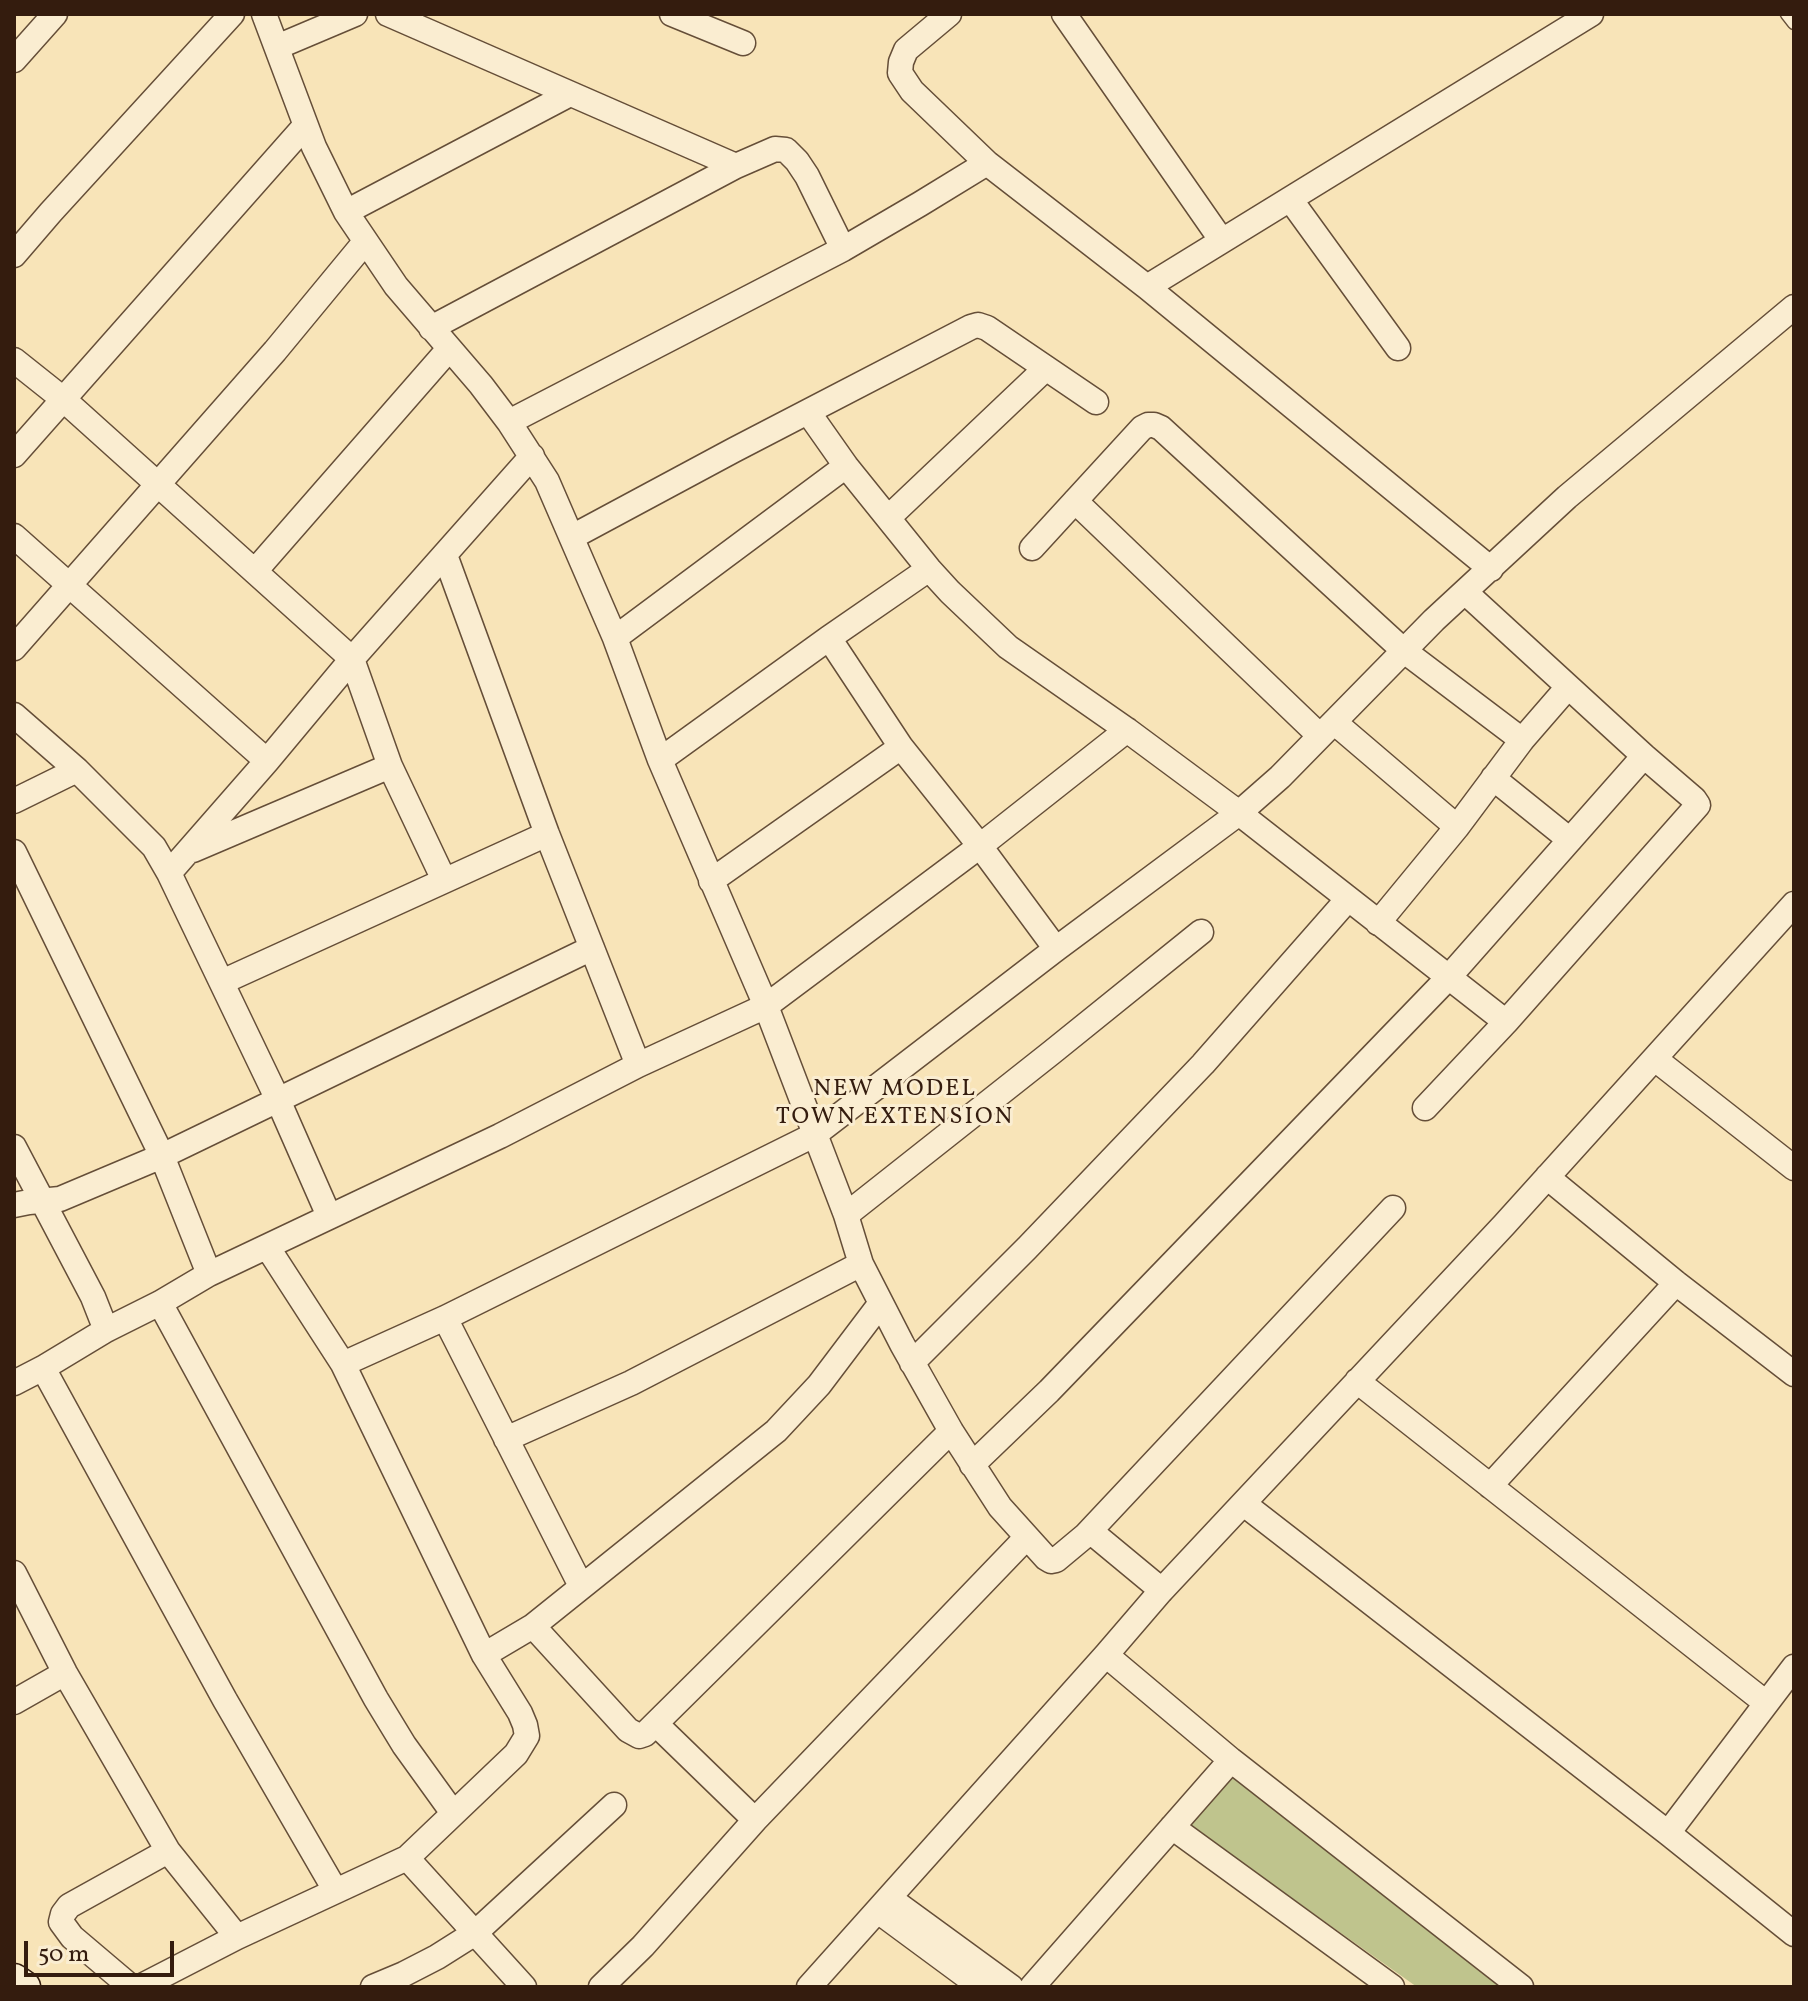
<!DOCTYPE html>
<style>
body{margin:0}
#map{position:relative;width:1808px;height:2001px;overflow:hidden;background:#f8e4b8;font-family:Vollkorn,serif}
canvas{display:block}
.frame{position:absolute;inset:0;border:16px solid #341c0e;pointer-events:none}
.scale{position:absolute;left:24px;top:1941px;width:150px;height:36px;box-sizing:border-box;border:4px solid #341c0e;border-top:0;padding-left:10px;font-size:24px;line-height:28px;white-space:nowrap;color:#341c0e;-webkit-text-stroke:6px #faedd1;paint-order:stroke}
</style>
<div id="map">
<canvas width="1808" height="2001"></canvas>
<div class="frame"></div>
<div class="scale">50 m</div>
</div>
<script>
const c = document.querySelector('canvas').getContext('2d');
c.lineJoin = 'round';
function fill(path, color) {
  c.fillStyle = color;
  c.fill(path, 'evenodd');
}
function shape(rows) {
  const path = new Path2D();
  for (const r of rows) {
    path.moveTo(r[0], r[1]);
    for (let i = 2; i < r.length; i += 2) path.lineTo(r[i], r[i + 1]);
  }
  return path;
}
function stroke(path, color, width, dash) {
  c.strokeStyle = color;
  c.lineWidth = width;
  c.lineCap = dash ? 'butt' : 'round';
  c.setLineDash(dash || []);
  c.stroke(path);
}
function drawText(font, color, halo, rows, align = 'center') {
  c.font = font + ' Vollkorn,serif';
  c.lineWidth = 6;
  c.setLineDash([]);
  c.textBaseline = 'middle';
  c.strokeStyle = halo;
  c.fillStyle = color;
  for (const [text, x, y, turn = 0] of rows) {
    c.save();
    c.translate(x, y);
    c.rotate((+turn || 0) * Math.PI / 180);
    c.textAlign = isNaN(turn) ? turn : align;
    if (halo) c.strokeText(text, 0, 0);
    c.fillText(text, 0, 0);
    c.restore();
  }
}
const green = shape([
 [1231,1775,1501,1987,1417,1987,1190,1826]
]);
const lane = shape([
 [1787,14,1794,23]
]);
const street = shape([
 [264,14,314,147,346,212,396,286,481,385,509,422,547,481,615,638,660,760,766,1006,846,1215,861,1264,902,1344,951,1431,1000,1507,1046,1558,1051,1561,1056,1560,1086,1535,1095,1535,1159,1588,1161,1591],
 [388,14,736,166],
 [672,14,743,43],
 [949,14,906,50,901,62,900,73,912,91,987,163,1147,287,1491,569],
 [1064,14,1222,241],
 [277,47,355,14],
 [14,60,55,14],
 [1290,199,1398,348],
 [346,212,570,94],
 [14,255,51,212,232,14],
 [1147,287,1591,14],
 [431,328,736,166,775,149,786,150,797,161,807,176,843,249],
 [14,360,63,399,352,659,390,766,444,880],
 [808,412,846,466,929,569,950,592,1008,647,1127,730,1239,813,1506,1022],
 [509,422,843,249,920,204,987,163],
 [14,455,305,126],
 [1075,501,1320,736],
 [888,518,1045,369],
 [14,536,267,761],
 [572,537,734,450,971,327,978,325,987,328,1096,402],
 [1032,548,1142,428,1148,425,1154,425,1161,428,1403,650,1522,740],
 [445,555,547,834,638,1065],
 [255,571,449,349],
 [615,638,846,466],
 [829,638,901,747,980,846,1056,949],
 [14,648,275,351,365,242],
 [14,715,77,770,154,847,169,873,278,1100,329,1216],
 [1334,722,1457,827],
 [660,760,829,638,929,569],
 [1493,778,1570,840],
 [14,801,77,770],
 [193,850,390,766],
 [14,852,162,1156,209,1274],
 [169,873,267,761,352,659,532,456],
 [711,881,901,747],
 [1378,923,1457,827,1522,740,1568,687],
 [222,982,547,834],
 [1655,1059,1794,1168],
 [1425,1108,1506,1022,1698,805,1694,799,1644,756,1465,592],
 [14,1147,93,1297,106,1330],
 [1547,1177,1676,1283,1794,1374],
 [14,1205,29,1202,60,1199,162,1156,592,948],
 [846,1215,1051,1053,1201,932],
 [160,1303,376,1699,404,1745,453,1813],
 [445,1318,581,1586],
 [912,1363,1027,1248,1203,1064,1348,899],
 [343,1364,445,1318,814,1135,1056,949,1239,813,1280,777,1434,620,1567,497,1794,307],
 [43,1368,225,1700,335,1890],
 [1357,1381,1766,1703],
 [14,1383,43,1368,106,1330,160,1303,209,1274,500,1136,638,1065,766,1006,980,846,1127,730],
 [506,1439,631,1383,861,1264],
 [972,1465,1049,1391,1448,978,1644,756],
 [1490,1486,1676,1283],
 [1244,1504,1668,1833,1794,1934],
 [1086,1535,1393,1208],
 [14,1573,65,1673,168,1851,237,1937],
 [533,1626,628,1730,639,1736,645,1734,951,1431],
 [484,1655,533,1626,776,1431,819,1385,881,1303],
 [1106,1655,1231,1760,1521,1987],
 [14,1702,65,1673],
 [656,1724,755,1820],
 [1172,1827,1392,1987],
 [1668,1833,1794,1667],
 [407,1858,524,1987],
 [889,1898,1011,1987],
 [878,1911,981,1987],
 [131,1987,72,1937,61,1922,63,1914,69,1906,168,1851],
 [140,1987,237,1937,407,1858,516,1754,527,1736,525,1725,520,1713,484,1655,343,1364,268,1248],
 [373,1987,404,1974,437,1957,475,1933,614,1805],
 [601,1987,643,1946,755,1820,1026,1538],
 [809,1987,1106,1655,1161,1591,1504,1225,1794,904],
 [1032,1987,1231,1760]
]);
const secondary = shape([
 [14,1980,24,1987]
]);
const neighbourhoodNames = [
 ["NEW MODEL",895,1091],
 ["TOWN EXTENSION",895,1119]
];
fill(green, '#bfc48d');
stroke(lane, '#654e38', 15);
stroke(street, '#654e38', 27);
stroke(secondary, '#341c0e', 35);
stroke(lane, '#faedd1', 12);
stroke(street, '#faedd1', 24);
stroke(secondary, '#faedd1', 32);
c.letterSpacing = '2px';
drawText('24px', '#341c0e', '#faedd1', neighbourhoodNames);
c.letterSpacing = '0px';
</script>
